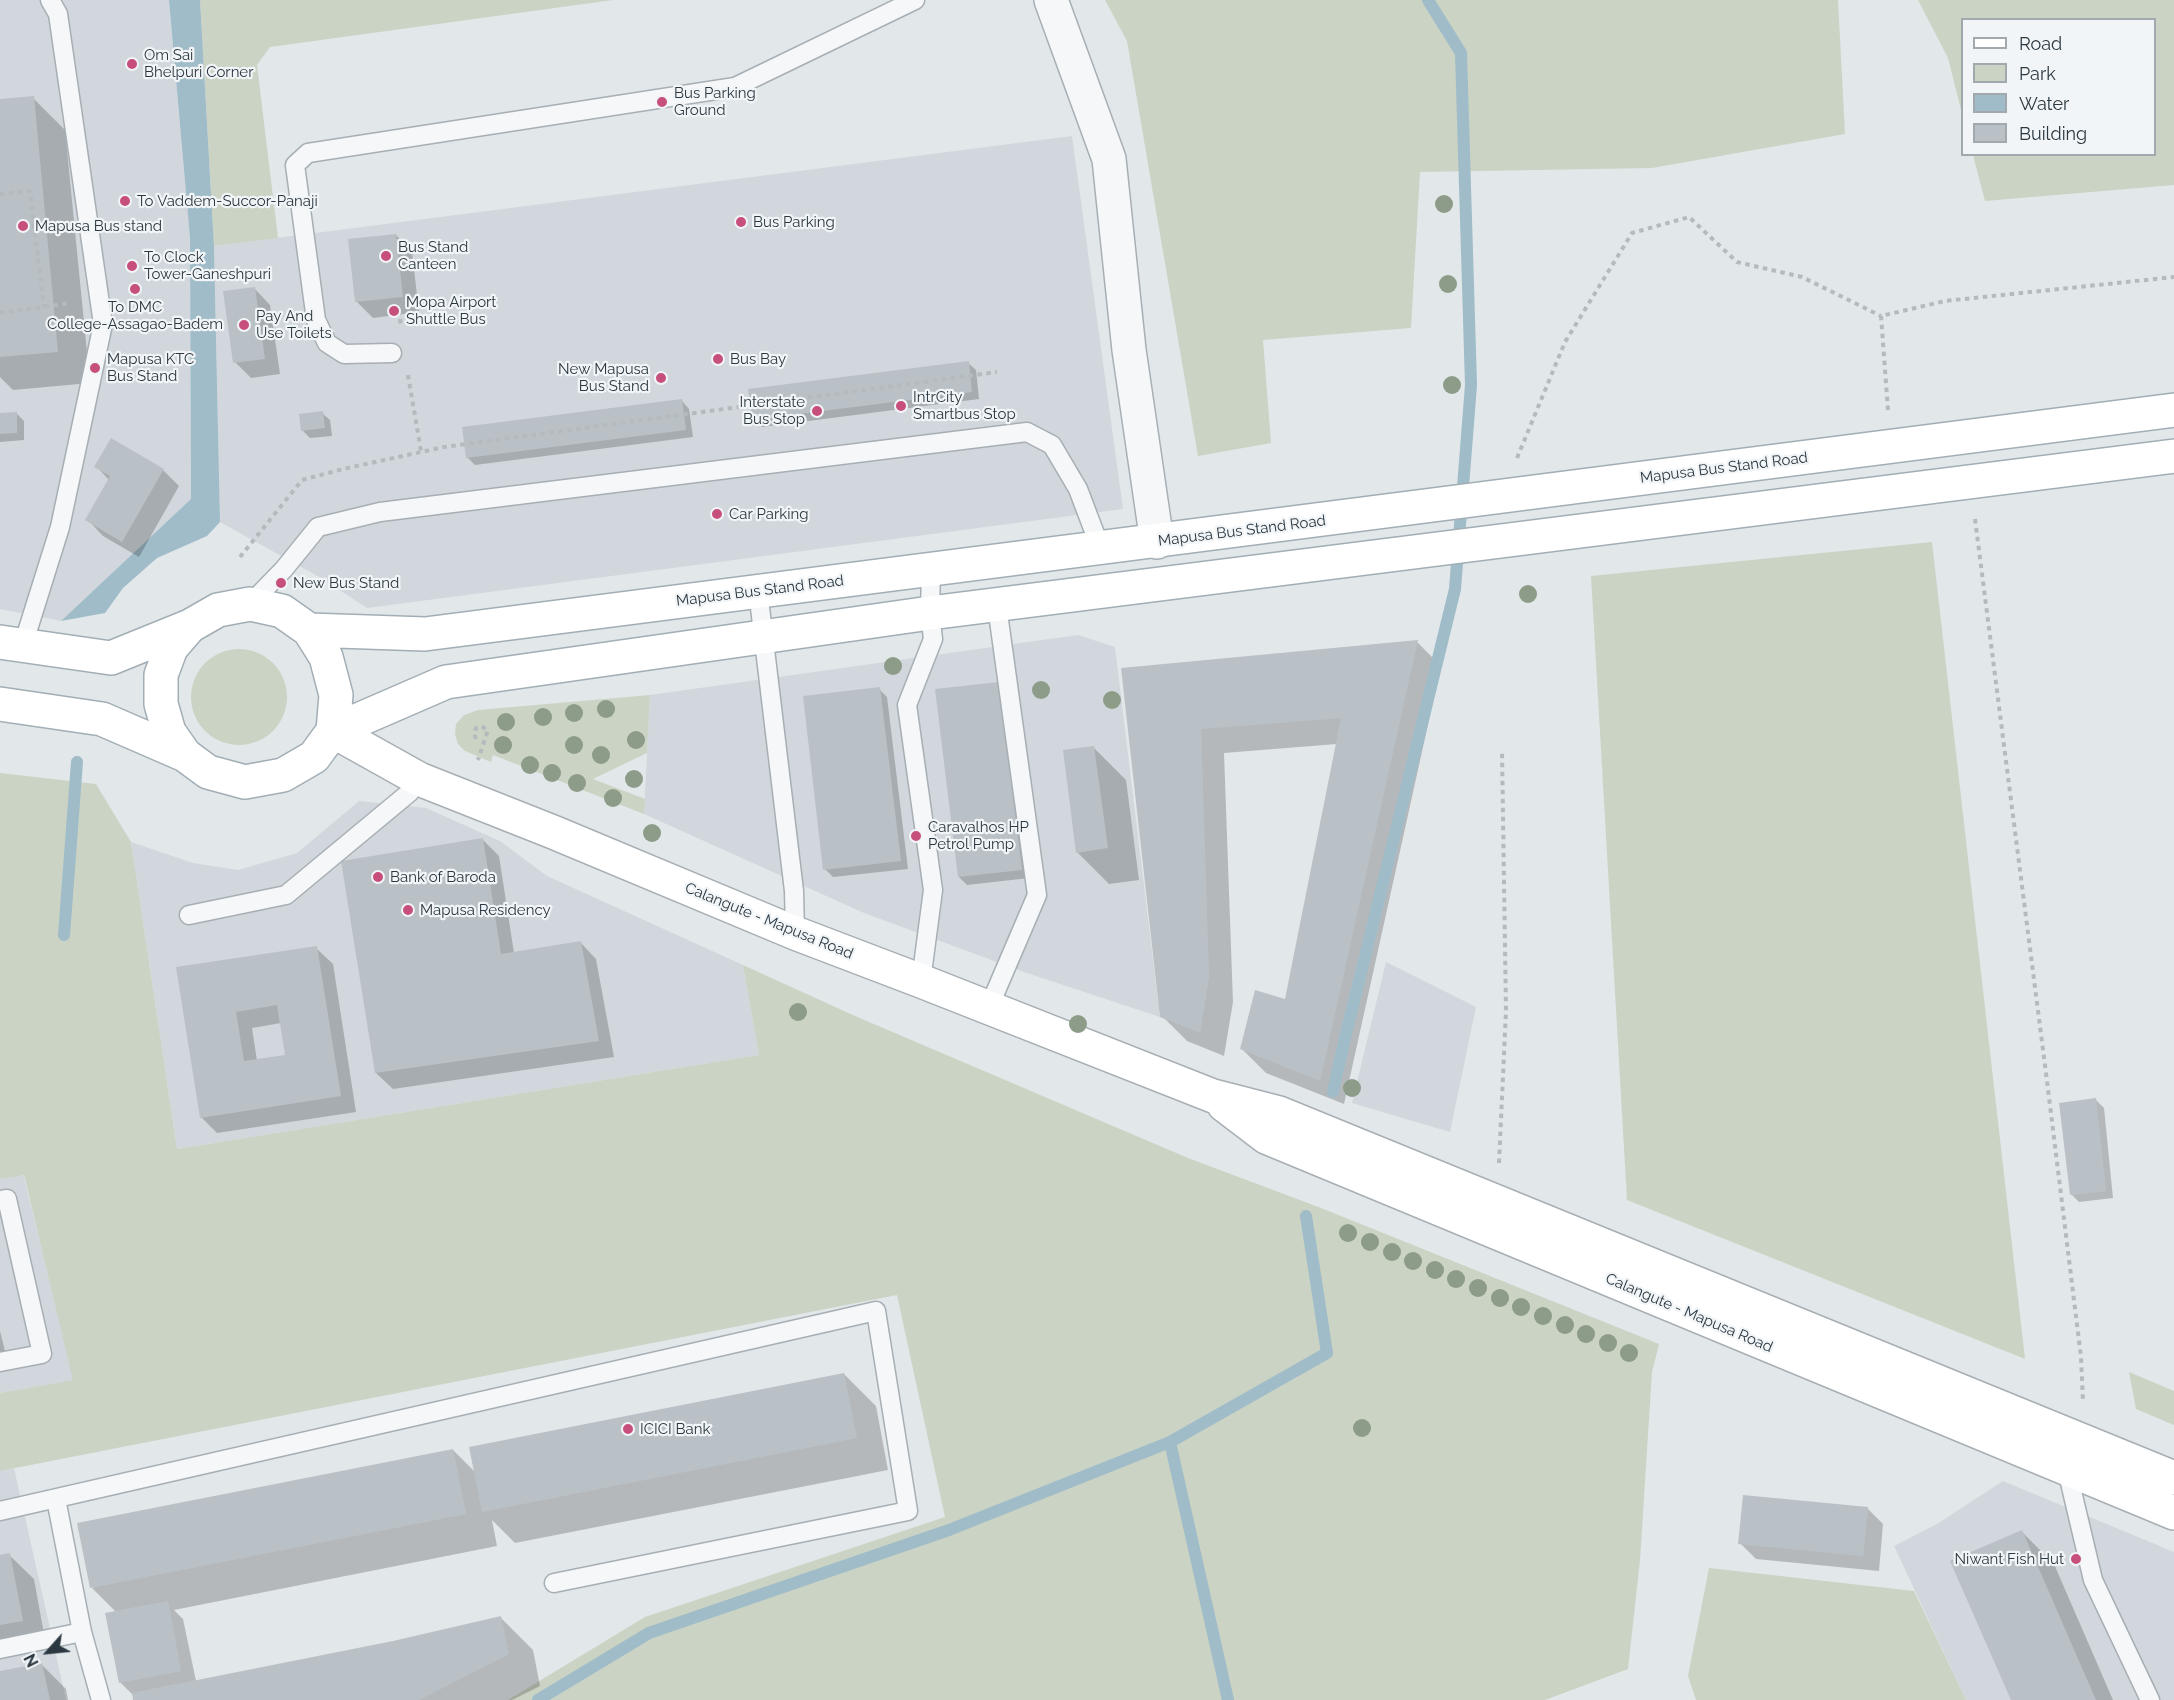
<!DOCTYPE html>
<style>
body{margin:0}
#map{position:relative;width:2174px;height:1700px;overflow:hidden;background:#e2e7ea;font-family:Raleway,sans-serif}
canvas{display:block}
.legend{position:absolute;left:1961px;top:18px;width:195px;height:138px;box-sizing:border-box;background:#f2f5f7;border:2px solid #a2a9ae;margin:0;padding:8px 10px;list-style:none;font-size:18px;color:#2b3841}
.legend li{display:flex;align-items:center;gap:12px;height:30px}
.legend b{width:30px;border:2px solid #a2a9ae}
.north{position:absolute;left:18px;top:1622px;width:60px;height:60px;-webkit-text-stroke:4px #f2f5f7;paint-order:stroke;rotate:243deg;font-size:16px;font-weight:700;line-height:24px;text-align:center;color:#2b3841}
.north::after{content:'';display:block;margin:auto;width:21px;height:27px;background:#2b3841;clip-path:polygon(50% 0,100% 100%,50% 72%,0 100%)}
</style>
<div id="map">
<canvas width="2174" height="1700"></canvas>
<ul class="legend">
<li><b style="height:8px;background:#fff"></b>Road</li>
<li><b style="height:16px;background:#cbd3c4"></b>Park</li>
<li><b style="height:16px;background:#9fbcc8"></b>Water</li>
<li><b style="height:16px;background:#bac1c6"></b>Building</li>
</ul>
<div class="north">N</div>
</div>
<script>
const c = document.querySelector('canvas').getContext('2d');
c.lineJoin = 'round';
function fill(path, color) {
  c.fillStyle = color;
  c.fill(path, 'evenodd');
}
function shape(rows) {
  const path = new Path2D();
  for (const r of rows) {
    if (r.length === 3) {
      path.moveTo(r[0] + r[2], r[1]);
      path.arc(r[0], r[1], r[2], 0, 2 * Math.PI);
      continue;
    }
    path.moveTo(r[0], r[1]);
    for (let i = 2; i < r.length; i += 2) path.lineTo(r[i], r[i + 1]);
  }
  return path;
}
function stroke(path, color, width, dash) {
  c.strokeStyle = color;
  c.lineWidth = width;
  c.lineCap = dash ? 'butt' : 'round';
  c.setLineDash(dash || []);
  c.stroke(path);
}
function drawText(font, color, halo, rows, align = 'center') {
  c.font = font + ' Raleway,sans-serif';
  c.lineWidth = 4.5;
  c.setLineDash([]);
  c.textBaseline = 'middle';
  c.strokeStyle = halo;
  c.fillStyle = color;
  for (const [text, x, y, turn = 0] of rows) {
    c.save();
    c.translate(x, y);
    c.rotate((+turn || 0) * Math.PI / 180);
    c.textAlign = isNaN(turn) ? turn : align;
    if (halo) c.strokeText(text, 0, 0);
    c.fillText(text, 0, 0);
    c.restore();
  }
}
const built = shape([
 [0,0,169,0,190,238,191,499,61,621,0,609],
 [1072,136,1123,509,367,608,321,578,220,522,214,246],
 [1078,635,1115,647,1160,1017,1024,972,864,913,644,814,650,695],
 [359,801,426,808,500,841,547,876,743,965,759,1055,177,1149,131,842,193,863,238,870,297,853],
 [1386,962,1476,1007,1450,1132,1352,1103],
 [23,1174,74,1380,0,1393,0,1179],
 [14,1468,66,1700,0,1700,0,1471],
 [2003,1481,2174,1552,2174,1700,1966,1700,1894,1546,1937,1524]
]);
const green = shape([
 [200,0,613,0,270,47,257,65,278,238,214,246],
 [1105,0,1838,0,1845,134,1652,168,1420,172,1411,328,1263,340,1271,443,1198,456,1127,41],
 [1918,0,2174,0,2174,185,1985,201,1973,155,2154,154,2154,20,1962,20,1962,114,1948,58],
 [1932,542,2025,1359,1627,1200,1591,576],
 [239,697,48],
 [650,695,647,753,593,779,645,799,644,814,493,755,491,762,479,757,465,751,458,744,455,734,456,724,464,715,478,710],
 [0,773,96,784,131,842,177,1149,759,1055,743,965,855,1016,1188,1158,1321,1208,1659,1344,1652,1372,1640,1560,1628,1669,1545,1700,508,1700,645,1617,945,1517,897,1295,0,1471,0,1393,73,1380,24,1175,0,1179],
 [2129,1372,2174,1391,2174,1425,2136,1409],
 [1709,1568,1914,1591,1966,1700,1696,1700,1688,1676]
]);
const water = shape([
 [169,0,200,0,214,246,220,522,207,536,157,558,123,588,105,613,61,621,191,499,190,238]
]);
const shadow = shape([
 [33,98,65,130,90,383,13,390,0,377,0,101],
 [396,235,412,252,419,312,373,318,356,301],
 [254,288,270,305,280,374,251,378,235,362],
 [968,363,976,370,979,399,762,427,754,419],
 [682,401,689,409,693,437,475,465,467,457],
 [16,413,24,421,24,440,0,442,0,414],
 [322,413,330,420,332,436,310,438,302,430],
 [96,466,163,470,179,486,139,557,103,536,87,519,109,480],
 [1417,642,1441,666,1344,1104,1266,1073,1242,1049,1287,1000,1337,744,1224,753,1233,1002,1224,1056,1187,1041,1162,1016,1123,669],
 [999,684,1029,878,967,885,959,877],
 [879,689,887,697,908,869,833,877,825,869],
 [1094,748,1126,780,1139,880,1109,884,1077,852],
 [482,839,499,856,514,953,580,942,596,959,614,1057,393,1089,376,1073],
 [316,948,333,964,356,1112,217,1133,201,1117,178,968],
 [281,1023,286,1056,257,1061,252,1028],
 [2096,1100,2104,1108,2113,1198,2079,1202,2071,1194],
 [0,1331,8,1363,0,1365],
 [844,1374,876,1406,888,1470,515,1543,492,1520,497,1546,174,1610,183,1619,196,1681,393,1642,501,1618,533,1650,540,1686,512,1700,135,1700,134,1696,120,1682,116,1612,92,1588,453,1450,476,1473],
 [1867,1508,1883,1524,1879,1571,1756,1559,1740,1543],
 [2022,1532,2054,1564,2113,1700,2013,1700],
 [9,1555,34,1579,46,1645,0,1654,0,1556],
 [42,1665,66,1689,68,1700,0,1700,0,1673]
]);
const stream = shape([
 [64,935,77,762],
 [1333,1092,1344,1042,1455,589,1471,385,1461,53,1428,0],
 [1170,1442,1228,1700],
 [538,1700,649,1633,949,1530,1170,1442,1327,1353,1306,1216]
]);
const building = shape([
 [34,96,58,352,0,357,0,99],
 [396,234,403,297,355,302,348,239],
 [255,287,265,359,233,363,223,291],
 [969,361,972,392,752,420,748,389],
 [682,399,686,430,466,458,462,427],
 [323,411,325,428,301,431,299,414],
 [17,412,17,433,0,434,0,413],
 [111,438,164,469,122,542,85,520,110,476,94,467],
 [1418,640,1320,1081,1240,1049,1255,990,1285,999,1341,718,1201,729,1209,977,1200,1033,1160,1017,1121,668],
 [999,682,1022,870,958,877,935,689],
 [880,687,901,861,823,870,803,696],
 [1094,746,1108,848,1076,853,1063,750],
 [483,838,501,954,581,941,599,1041,375,1073,341,861],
 [317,946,341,1096,200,1118,176,967],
 [277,1005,285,1055,244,1061,236,1012],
 [2096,1098,2106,1191,2070,1195,2059,1103],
 [844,1373,857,1438,482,1512,469,1447],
 [453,1449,466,1514,90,1588,77,1523],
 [1743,1495,1868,1507,1863,1556,1738,1544],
 [2022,1530,2096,1700,2011,1700,1950,1561],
 [10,1553,23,1621,0,1625,0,1555],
 [168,1601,181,1671,119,1683,105,1613],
 [501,1616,509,1654,419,1700,133,1700,132,1693,393,1641],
 [42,1663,50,1700,0,1700,0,1671]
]);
const path = shape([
 [0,194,30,191,44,307],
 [399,310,401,326],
 [0,313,71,303],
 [408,375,421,451],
 [1888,410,1881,316,1945,301,2174,277],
 [1517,458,1565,342,1632,233,1689,217,1737,262,1802,277,1881,316],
 [1975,519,2047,1081,2081,1357,2083,1402],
 [240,557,302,480,343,469,444,447,997,372],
 [476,739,474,734,476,728,481,726,488,730,478,760],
 [1499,1163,1506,1011,1502,750]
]);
const service = shape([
 [392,353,344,354,327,343,316,320,295,165,308,153,735,87,915,0],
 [758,591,794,891,795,933],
 [250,604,284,569,318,527,380,512,1027,432,1052,445,1078,489,1100,547],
 [23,645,60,527,103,324,58,14,50,0],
 [189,915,286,895,410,792,419,779],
 [921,981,933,890,907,705,933,639,930,613,931,570],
 [989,1007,1037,895,997,606],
 [0,1200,7,1199,42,1354,0,1362],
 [2068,1465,2067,1470,2093,1580,2150,1700],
 [56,1499,82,1632,101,1700],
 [0,1511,876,1311,908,1511,554,1583],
 [0,1649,82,1632]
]);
const minor = shape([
 [1051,0,1109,159,1129,350,1157,542]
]);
const secondary = shape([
 [333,731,419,779,553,832,795,933,921,981,1213,1096,1279,1113,2174,1478],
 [1224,1105,1266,1137,2174,1513]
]);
const primary = shape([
 [309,630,425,634,2174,410],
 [0,642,111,658,190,626,218,610,250,604,282,611,309,630,326,657,336,695,333,731,314,757,283,775,245,782,208,772,185,755,102,719,0,704],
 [333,731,446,682,930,613,2174,456],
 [185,755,169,732,161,704,161,675,171,648,190,626]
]);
const trees = [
 [1444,204],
 [1448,284],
 [1452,385],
 [1528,594],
 [893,666],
 [1041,690],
 [1112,700],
 [606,709],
 [574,713],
 [543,717],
 [506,722],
 [636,740],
 [503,745],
 [574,745],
 [601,755],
 [530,765],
 [552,773],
 [634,779],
 [577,783],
 [613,798],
 [652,833],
 [798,1012],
 [1078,1024],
 [1352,1088],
 [1348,1233],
 [1370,1242],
 [1392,1252],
 [1413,1261],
 [1435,1270],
 [1456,1279],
 [1478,1288],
 [1500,1298],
 [1521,1307],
 [1543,1316],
 [1565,1325],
 [1586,1334],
 [1608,1343],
 [1629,1353],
 [1362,1428]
];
const markers = [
 [132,64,6,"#c74f7b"],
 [662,102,6,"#c74f7b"],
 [125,201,6,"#c74f7b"],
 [741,222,6,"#c74f7b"],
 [23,226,6,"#c74f7b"],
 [386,256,6,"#c74f7b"],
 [132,266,6,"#c74f7b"],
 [135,289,6,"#c74f7b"],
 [394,311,6,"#c74f7b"],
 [244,325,6,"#c74f7b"],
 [718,359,6,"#c74f7b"],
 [95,368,6,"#c74f7b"],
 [661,378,6,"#c74f7b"],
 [901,406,6,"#c74f7b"],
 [817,411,6,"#c74f7b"],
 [717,514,6,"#c74f7b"],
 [281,583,6,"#c74f7b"],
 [916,836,6,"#c74f7b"],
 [378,877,6,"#c74f7b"],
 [408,910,6,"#c74f7b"],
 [628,1429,6,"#c74f7b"],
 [2076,1559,6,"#c74f7b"]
];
const poiNames = [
 ["Om Sai",144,55],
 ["Bhelpuri Corner",144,72],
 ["Bus Parking",674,93],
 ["Ground",674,110],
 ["To Vaddem-Succor-Panaji",137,201],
 ["Bus Parking",753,222],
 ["Mapusa Bus stand",35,226],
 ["Bus Stand",398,247],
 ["Canteen",398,264],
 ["To Clock",144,257],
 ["Tower-Ganeshpuri",144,274],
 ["Mopa Airport",406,302],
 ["Shuttle Bus",406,319],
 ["To DMC",135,307,"center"],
 ["College-Assagao-Badem",135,324,"center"],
 ["Pay And",256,316],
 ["Use Toilets",256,333],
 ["Mapusa KTC",107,359],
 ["Bus Stand",107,376],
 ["Bus Bay",730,359],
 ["New Mapusa",649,369,"right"],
 ["Bus Stand",649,386,"right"],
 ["IntrCity",913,397],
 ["Smartbus Stop",913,414],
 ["Interstate",805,402,"right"],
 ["Bus Stop",805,419,"right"],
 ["Car Parking",729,514],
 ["New Bus Stand",293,583],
 ["Caravalhos HP",928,827],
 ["Petrol Pump",928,844],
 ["Bank of Baroda",390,877],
 ["Mapusa Residency",420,910],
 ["ICICI Bank",640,1429],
 ["Niwant Fish Hut",2064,1559,"right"]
];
const streetNames = [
 ["Mapusa Bus Stand Road",1724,468,-7],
 ["Mapusa Bus Stand Road",1242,531,-7],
 ["Mapusa Bus Stand Road",760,591,-7],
 ["Calangute - Mapusa Road",769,921,22],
 ["Calangute - Mapusa Road",1689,1313,23]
];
fill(built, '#d1d7dc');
fill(green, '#cbd3c4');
fill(water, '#9fbcc8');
fill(shadow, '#0003');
stroke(stream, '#9fbcc8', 12);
fill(building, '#bac1c6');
stroke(service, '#a7afb4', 21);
stroke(minor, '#a7afb4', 36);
stroke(secondary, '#a7afb4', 36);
stroke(primary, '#a2aeb5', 36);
stroke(path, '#b4babd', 4, [4.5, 4.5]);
stroke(service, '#f5f7f8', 18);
stroke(minor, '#f5f7f8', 33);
stroke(secondary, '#fff', 33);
stroke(primary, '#fff', 33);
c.fillStyle = '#8d9b89';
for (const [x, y] of trees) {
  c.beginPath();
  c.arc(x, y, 9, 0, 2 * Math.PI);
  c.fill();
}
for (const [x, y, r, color] of markers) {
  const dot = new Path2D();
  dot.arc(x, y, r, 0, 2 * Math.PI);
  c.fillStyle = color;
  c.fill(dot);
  stroke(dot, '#f2f5f7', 2);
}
drawText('15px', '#2b3841', '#f2f5f7', poiNames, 'left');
drawText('15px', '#2b3841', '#f2f5f7', streetNames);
</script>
